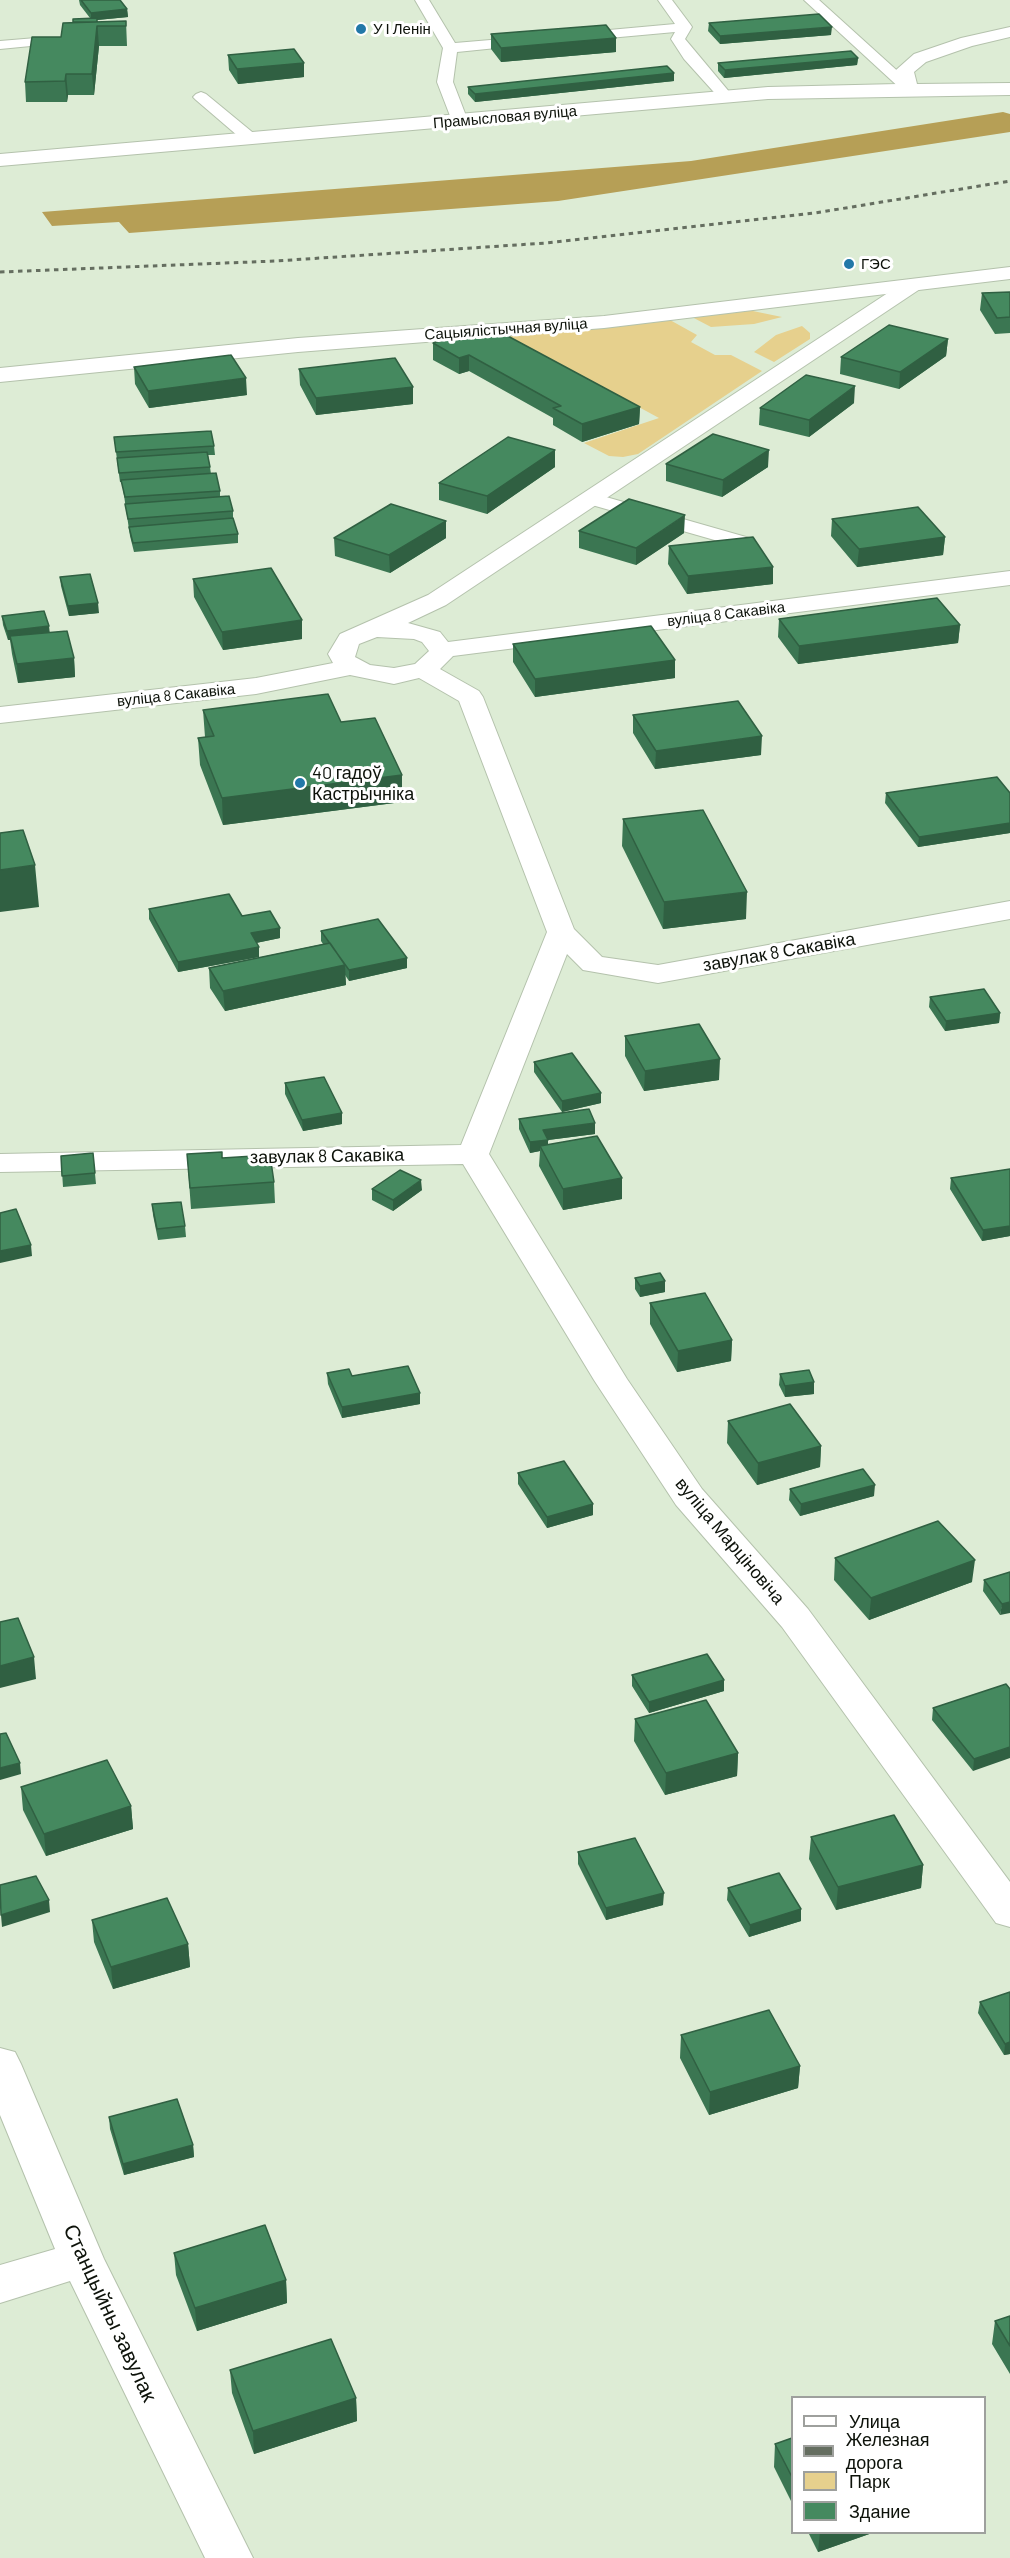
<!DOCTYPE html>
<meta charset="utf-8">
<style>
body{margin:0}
#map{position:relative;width:1010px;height:2558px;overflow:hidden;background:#ddecd5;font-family:Barlow,sans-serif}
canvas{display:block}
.legend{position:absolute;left:791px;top:2396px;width:195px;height:138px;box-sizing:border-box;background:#fff;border:2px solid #9ea09d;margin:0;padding:8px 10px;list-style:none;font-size:18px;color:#0d120a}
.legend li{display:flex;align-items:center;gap:12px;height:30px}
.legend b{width:30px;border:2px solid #9ea09d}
</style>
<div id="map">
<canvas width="1010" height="2558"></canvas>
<ul class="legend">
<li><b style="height:8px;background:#fff"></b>Улица</li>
<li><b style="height:8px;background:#656e60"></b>Железная дорога</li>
<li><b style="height:16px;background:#e6d08d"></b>Парк</li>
<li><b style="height:16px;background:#45895f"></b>Здание</li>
</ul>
</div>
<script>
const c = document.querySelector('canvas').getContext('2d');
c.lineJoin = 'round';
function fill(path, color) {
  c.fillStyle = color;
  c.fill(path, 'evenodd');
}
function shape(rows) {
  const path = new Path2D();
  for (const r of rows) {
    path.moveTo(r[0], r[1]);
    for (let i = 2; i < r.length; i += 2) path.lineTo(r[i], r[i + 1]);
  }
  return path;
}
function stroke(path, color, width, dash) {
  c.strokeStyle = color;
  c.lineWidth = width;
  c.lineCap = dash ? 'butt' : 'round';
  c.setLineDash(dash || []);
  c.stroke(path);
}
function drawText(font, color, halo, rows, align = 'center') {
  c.font = font + ' Barlow,sans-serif';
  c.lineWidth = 6;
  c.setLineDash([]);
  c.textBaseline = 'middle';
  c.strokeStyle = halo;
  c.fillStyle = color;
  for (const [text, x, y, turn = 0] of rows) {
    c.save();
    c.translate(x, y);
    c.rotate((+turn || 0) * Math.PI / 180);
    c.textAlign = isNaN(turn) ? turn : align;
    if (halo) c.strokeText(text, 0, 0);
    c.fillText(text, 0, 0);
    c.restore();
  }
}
const green = shape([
 [748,310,782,317,754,324,711,327,690,316],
 [670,320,697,335,691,342,715,355,731,355,762,371,638,454,623,457,609,456,584,443,659,418,504,334],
 [802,326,810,333,810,339,774,362,754,352,776,335]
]);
const forest = shape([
 [1003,112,1010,114,1010,132,558,201,129,233,119,222,52,226,42,212,691,161]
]);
const lane = shape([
 [415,0,429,0,455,43,526,37,533,41,526,45,457,52,453,82,468,121,466,124,460,126,452,121,437,82,443,48,415,0],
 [658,0,672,0,690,24,692,27,685,39,731,94,734,97,731,100,721,100,684,59,671,39,675,32,576,41,569,37,576,33,675,24,658,0],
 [804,0,819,0,913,85,916,88,913,91,903,91,804,0],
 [36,38,43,42,41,45,0,49,0,41,36,38],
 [201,92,206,94,257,136,259,139,257,142,245,142,196,100,193,97,196,94,201,92],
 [592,493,753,539,756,543,753,547,746,549,585,503,582,499,592,493]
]);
const street = shape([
 [1010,27,1010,37,972,46,926,62,914,72,917,84,1010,83,1010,95,768,99,0,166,0,154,768,87,898,84,896,70,914,54,961,38,1010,27],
 [913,279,920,281,924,285,920,289,446,605,408,623,440,632,448,642,1010,571,1010,585,453,656,440,669,479,691,483,697,574,929,602,957,658,965,1010,901,1010,919,658,983,583,970,567,954,489,1154,627,1379,702,1489,808,1609,1010,1882,1010,1927,996,1923,782,1627,676,1505,594,1380,463,1164,0,1172,0,1154,461,1145,547,932,459,701,419,678,394,684,350,675,256,694,0,723,0,707,256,678,333,663,328,654,340,634,428,595,906,281,913,279],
 [377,637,414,639,422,642,429,651,415,664,394,668,370,665,355,657,359,644,377,637],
 [0,2048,15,2052,21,2064,104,2259,253,2558,205,2558,70,2281,0,2303,0,2265,55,2249,0,2115,0,2048]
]);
const secondary = shape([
 [1010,267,1010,279,604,328,298,352,0,382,0,368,298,338,604,316,1010,267]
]);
const rail = shape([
 [0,272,276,261,546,243,815,213,1010,181]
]);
const wall = shape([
 [79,0,120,0,127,9,128,17,97,20,97,22,126,21,127,46,99,46,94,95,68,95,67,102,26,102,25,82,73,22,90,18,80,5],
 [709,23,831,35,720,44,708,31],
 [491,34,616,38,616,52,501,62,491,49],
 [228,55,304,63,304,77,238,84,229,70],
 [858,58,857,65,724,78,718,71,718,63],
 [674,73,674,81,475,102,468,94,468,87],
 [1010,292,1010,333,995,334,980,310,982,293],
 [948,339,946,356,899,389,840,374,841,357],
 [433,343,640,407,639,424,582,442,553,425,553,418,469,371,459,374,433,360],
 [134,367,247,395,149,408,135,384],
 [299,369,413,387,413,404,316,415,300,385],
 [854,403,809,437,759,425,760,408],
 [114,437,214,446,215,455,208,455,210,467,211,474,220,491,220,497,233,511,233,520,238,534,238,543,134,552,130,536,122,482,120,482],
 [555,450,555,467,487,514,439,500,439,483],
 [666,464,768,467,722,497,666,481],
 [832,519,945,537,943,555,857,567,831,536],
 [446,521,446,538,390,573,335,556,334,538],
 [579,531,684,533,636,565,579,548],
 [669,546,773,584,687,594,668,564],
 [60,577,99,613,69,616,61,586],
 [193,579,302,620,302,639,223,650,194,597],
 [2,616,50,632,74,658,75,677,18,683,12,654,10,640,8,640,3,625],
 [779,619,960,625,958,643,798,664,778,637],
 [513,644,675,660,675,678,535,697,513,662],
 [203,710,402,775,402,802,223,825,200,765,198,738,205,737],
 [633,715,761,755,655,769,633,733],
 [886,793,1010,793,1010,833,918,847,885,803],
 [623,819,746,919,663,929,622,846],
 [149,909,242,916,280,938,256,943,259,957,178,972,149,919],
 [321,931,407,968,349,981,345,975,346,985,225,1011,210,988,209,968,323,944,321,941],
 [930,997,1000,1013,999,1023,945,1031,929,1007],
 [625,1036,719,1080,644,1091,625,1056],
 [534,1062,601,1103,562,1112,534,1072],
 [285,1083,342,1113,342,1124,303,1131,285,1094],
 [519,1119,595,1134,548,1140,548,1144,622,1199,563,1210,539,1166,540,1151,530,1153,519,1129],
 [93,1153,96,1184,63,1187,61,1156],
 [187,1154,222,1158,274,1182,275,1203,191,1209],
 [1010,1169,1010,1236,982,1241,950,1189,951,1178],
 [372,1189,422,1190,393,1211,372,1200],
 [152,1204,185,1226,186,1237,158,1240,153,1215],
 [635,1278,665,1292,640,1297,635,1289],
 [650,1303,732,1340,731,1361,677,1372,650,1324],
 [327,1373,352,1376,420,1393,420,1404,342,1418,328,1384],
 [780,1374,814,1382,814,1394,785,1397,779,1385],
 [728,1421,821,1446,820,1467,757,1485,727,1443],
 [518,1473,593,1515,547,1528,518,1484],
 [790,1489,874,1496,800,1516,789,1500],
 [835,1558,972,1582,869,1620,834,1580],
 [1010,1572,1000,1615,983,1591,984,1580],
 [632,1675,724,1691,649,1713,632,1686],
 [1006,1684,973,1771,932,1720,933,1708],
 [635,1719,738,1753,737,1776,665,1795,634,1741],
 [21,1787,131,1806,133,1829,46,1856,23,1810],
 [811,1837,923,1865,921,1888,836,1910,809,1859],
 [578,1852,663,1905,606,1920,578,1864],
 [728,1888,801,1909,801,1921,749,1937,727,1900],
 [92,1920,188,1944,190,1967,113,1989,94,1942],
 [1010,1992,1010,2054,1004,2055,978,2013,980,2002],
 [681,2035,800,2066,798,2088,709,2115,680,2058],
 [109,2117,193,2145,194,2157,124,2175,110,2129],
 [174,2253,286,2280,287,2303,197,2331,176,2275],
 [1010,2316,1010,2374,992,2344,995,2321],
 [230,2370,356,2398,357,2421,254,2454,232,2393],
 [792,2438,792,2503,774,2467,775,2444],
 [808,2532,875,2532,818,2552]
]);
const shadedWall = shape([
 [127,9,128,17,97,20,99,46,94,95,92,74,91,13],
 [832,27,831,35,720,44,720,36],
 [616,38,616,52,501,62,501,48],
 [858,58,857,65,724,78,725,70],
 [304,63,304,77,238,84,237,69],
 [674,73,674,81,475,102,475,94],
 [66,74,68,95,67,102,65,81],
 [948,339,946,356,899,389,900,372],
 [469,355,469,371,459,374,459,358],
 [246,378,247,395,149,408,148,391],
 [855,386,854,403,809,437,809,420],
 [413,387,413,404,316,415,316,398],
 [640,407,639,424,582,442,582,424],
 [555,450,555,467,487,514,487,496],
 [769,450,768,467,722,497,723,480],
 [685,515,684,533,636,565,636,548],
 [446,521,446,538,390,573,389,555],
 [945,537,943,555,857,567,859,549],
 [773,567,773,584,687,594,688,576],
 [98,603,99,613,69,616,68,606],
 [302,620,302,639,223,650,222,632],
 [960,625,958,643,798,664,799,646],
 [49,626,50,635,10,636,10,640,8,640,7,631],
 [74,658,75,677,18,683,17,664],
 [675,660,675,678,535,697,535,679],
 [762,736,761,755,655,769,656,751],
 [402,775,402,802,223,825,222,798],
 [1010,823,1010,833,918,847,919,837],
 [35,865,39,907,0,912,0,870],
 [747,892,746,919,663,929,664,902],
 [280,928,280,938,251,944,251,933],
 [259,947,259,957,178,972,178,962],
 [407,958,407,968,349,981,349,970],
 [345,965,346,985,225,1011,223,991],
 [1000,1013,999,1023,945,1031,946,1021],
 [720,1059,719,1080,644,1091,645,1071],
 [601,1093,601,1103,562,1112,562,1101],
 [342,1113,342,1124,303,1131,302,1120],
 [595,1123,595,1134,548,1140,548,1150,540,1146,540,1151,530,1153,530,1142,543,1130],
 [622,1178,622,1199,563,1210,563,1189],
 [421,1180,422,1190,393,1211,393,1200],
 [1010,1226,1010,1236,982,1241,983,1230],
 [31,1245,32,1256,0,1263,0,1251],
 [665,1281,665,1292,640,1297,640,1286],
 [732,1340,731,1361,677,1372,678,1351],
 [814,1382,814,1394,785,1397,785,1386],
 [420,1393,420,1404,342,1418,342,1407],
 [821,1446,820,1467,757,1485,758,1463],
 [875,1485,874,1496,800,1516,801,1504],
 [593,1504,593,1515,547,1528,547,1517],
 [975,1560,972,1582,869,1620,871,1598],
 [1010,1602,1010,1613,1000,1615,1002,1604],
 [34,1657,36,1679,0,1688,0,1666],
 [724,1680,724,1691,649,1713,649,1702],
 [1010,1747,1010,1758,973,1771,974,1759],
 [738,1753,737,1776,665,1795,666,1773],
 [20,1763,21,1774,0,1780,0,1768],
 [131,1806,133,1829,46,1856,44,1834],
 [923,1865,921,1888,836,1910,838,1887],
 [664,1893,663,1905,606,1920,606,1908],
 [49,1900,50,1912,2,1927,1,1915],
 [801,1909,801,1921,749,1937,750,1925],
 [188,1944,190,1967,113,1989,111,1967],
 [1010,2042,1010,2054,1004,2055,1005,2044],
 [800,2066,798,2088,709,2115,710,2092],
 [193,2145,194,2157,124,2175,123,2164],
 [286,2280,287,2303,197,2331,195,2308],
 [356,2398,357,2421,254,2454,253,2431],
 [820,2532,875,2532,818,2552]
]);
const building = shape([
 [81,0,120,0,127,9,91,13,81,0],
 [819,14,832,27,720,36,709,23,819,14],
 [97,18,97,22,73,22,73,19,97,18],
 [126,21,126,26,97,26,92,74,66,74,65,81,25,82,32,37,61,37,63,23,126,21],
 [606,25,616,38,501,48,491,34,606,25],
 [294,49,304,63,237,69,228,55,294,49],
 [851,51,858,58,725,70,718,63,851,51],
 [667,66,674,73,475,94,468,87,667,66],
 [1010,292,1010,317,997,318,982,293,1010,292],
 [889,325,948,339,900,372,841,357,889,325],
 [491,327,640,407,582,424,553,408,561,406,469,355,459,358,433,343,491,327],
 [231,355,246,378,148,391,134,367,231,355],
 [395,358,413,387,316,398,299,369,395,358],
 [806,375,855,386,809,420,760,408,806,375],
 [211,431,214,446,116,452,114,437,211,431],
 [713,434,769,450,723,480,666,464,713,434],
 [508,437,555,450,487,496,439,483,508,437],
 [207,452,210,467,119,473,117,458,207,452],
 [216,473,220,491,125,497,121,480,216,473],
 [229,496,233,511,128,519,125,504,229,496],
 [629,499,685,515,636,548,579,531,629,499],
 [391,504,446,521,389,555,334,538,391,504],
 [918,507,945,537,859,549,832,519,918,507],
 [233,518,238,534,133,543,129,527,233,518],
 [753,537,773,567,688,576,669,546,753,537],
 [271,568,302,620,222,632,193,579,271,568],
 [90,574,98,603,68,606,60,577,90,574],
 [937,598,960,625,799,646,779,619,937,598],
 [44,611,49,626,7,631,2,616,44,611],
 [651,626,675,660,535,679,513,644,651,626],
 [67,631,74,658,17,664,10,636,67,631],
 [328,694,341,722,375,718,402,775,222,798,198,738,214,736,203,710,328,694],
 [738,701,762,736,656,751,633,715,738,701],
 [997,777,1010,793,1010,823,919,837,886,793,997,777],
 [703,810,747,892,664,902,623,819,703,810],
 [23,830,35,865,0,870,0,833,23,830],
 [229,894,242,916,270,911,280,928,251,933,259,947,178,962,149,909,229,894],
 [378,919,407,958,349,970,321,931,378,919],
 [330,943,345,965,223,991,209,968,330,943],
 [984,989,1000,1013,946,1021,930,997,984,989],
 [699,1024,720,1059,645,1071,625,1036,699,1024],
 [572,1053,601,1093,562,1101,534,1062,572,1053],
 [324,1077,342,1113,302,1120,285,1083,324,1077],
 [589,1109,595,1123,543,1130,548,1140,530,1142,519,1119,589,1109],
 [597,1136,622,1178,563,1189,540,1146,597,1136],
 [222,1152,222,1158,270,1155,274,1182,190,1188,187,1154,222,1152],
 [93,1153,95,1173,62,1176,61,1156,93,1153],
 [1010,1169,1010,1226,983,1230,951,1178,1010,1169],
 [400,1170,421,1180,393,1200,372,1189,400,1170],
 [181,1202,185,1226,157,1229,152,1204,181,1202],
 [16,1209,31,1245,0,1251,0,1213,16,1209],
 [660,1273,665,1281,640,1286,635,1278,660,1273],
 [705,1293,732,1340,678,1351,650,1303,705,1293],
 [408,1366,420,1393,342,1407,327,1373,349,1369,352,1376,408,1366],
 [809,1370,814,1382,785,1386,780,1374,809,1370],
 [790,1404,821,1446,758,1463,728,1421,790,1404],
 [564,1461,593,1504,547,1517,518,1473,564,1461],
 [863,1469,875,1485,801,1504,790,1489,863,1469],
 [938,1521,975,1560,871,1598,835,1558,938,1521],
 [1010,1572,1010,1602,1002,1604,984,1580,1010,1572],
 [18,1618,34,1657,0,1666,0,1622,18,1618],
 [707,1654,724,1680,649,1702,632,1675,707,1654],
 [1006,1684,1010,1689,1010,1747,974,1759,933,1708,1006,1684],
 [706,1700,738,1753,666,1773,635,1719,706,1700],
 [6,1733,20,1763,0,1768,0,1734,6,1733],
 [107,1760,131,1806,44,1834,21,1787,107,1760],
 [894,1815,923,1865,838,1887,811,1837,894,1815],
 [635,1838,664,1893,606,1908,578,1852,635,1838],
 [779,1873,801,1909,750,1925,728,1888,779,1873],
 [36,1876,49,1900,1,1915,0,1885,36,1876],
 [167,1898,188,1944,111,1967,92,1920,167,1898],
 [1010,1992,1010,2042,1005,2044,980,2002,1010,1992],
 [769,2010,800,2066,710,2092,681,2035,769,2010],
 [177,2099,193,2145,123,2164,109,2117,177,2099],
 [265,2225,286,2280,195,2308,174,2253,265,2225],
 [1010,2316,1010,2346,995,2321,1010,2316],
 [331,2339,356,2398,253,2431,230,2370,331,2339],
 [792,2438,792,2477,775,2444,792,2438]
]);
const markers = [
 [361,29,6,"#2278a8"],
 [849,264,6,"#2278a8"],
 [300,783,6,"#2278a8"]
];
const farPoinames = [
 ["У І Ленін",373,29],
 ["ГЭС",861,264]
];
const farStreetnames = [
 ["Прамысловая вуліца",505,117,-5],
 ["Сацыялістычная вуліца",506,329,-4],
 ["вуліца 8 Сакавіка",726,614,-7],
 ["вуліца 8 Сакавіка",176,695,-6]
];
const poiNames = [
 ["40 гадоў",312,773],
 ["Кастрычніка",312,794]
];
const streetNames = [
 ["завулак 8 Сакавіка",779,952,-10],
 ["завулак 8 Сакавіка",327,1156,-1],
 ["вуліца Марціновіча",730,1541,50]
];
const nearStreetnames = [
 ["Станцыйны завулак",110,2313,65]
];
fill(green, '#e6d08d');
fill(forest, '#b69f56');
stroke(lane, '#b4c2ac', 2);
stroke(street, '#b4c2ac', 2);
stroke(secondary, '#b4c2ac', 2);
fill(lane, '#fff');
fill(street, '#fff');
fill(secondary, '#fff');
stroke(rail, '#656e60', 3, [4.5, 4.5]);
fill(wall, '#3b7652');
fill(shadedWall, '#306042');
fill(building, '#45895f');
stroke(building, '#306042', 1.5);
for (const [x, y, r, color] of markers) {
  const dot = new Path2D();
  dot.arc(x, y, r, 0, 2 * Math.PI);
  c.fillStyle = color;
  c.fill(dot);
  stroke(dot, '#fff', 2);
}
drawText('15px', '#0d120a', '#fff', farPoinames, 'left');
drawText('15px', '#0d120a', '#fff', farStreetnames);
drawText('18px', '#0d120a', '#fff', poiNames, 'left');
drawText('18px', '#0d120a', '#fff', streetNames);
drawText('21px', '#0d120a', '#fff', nearStreetnames);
</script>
